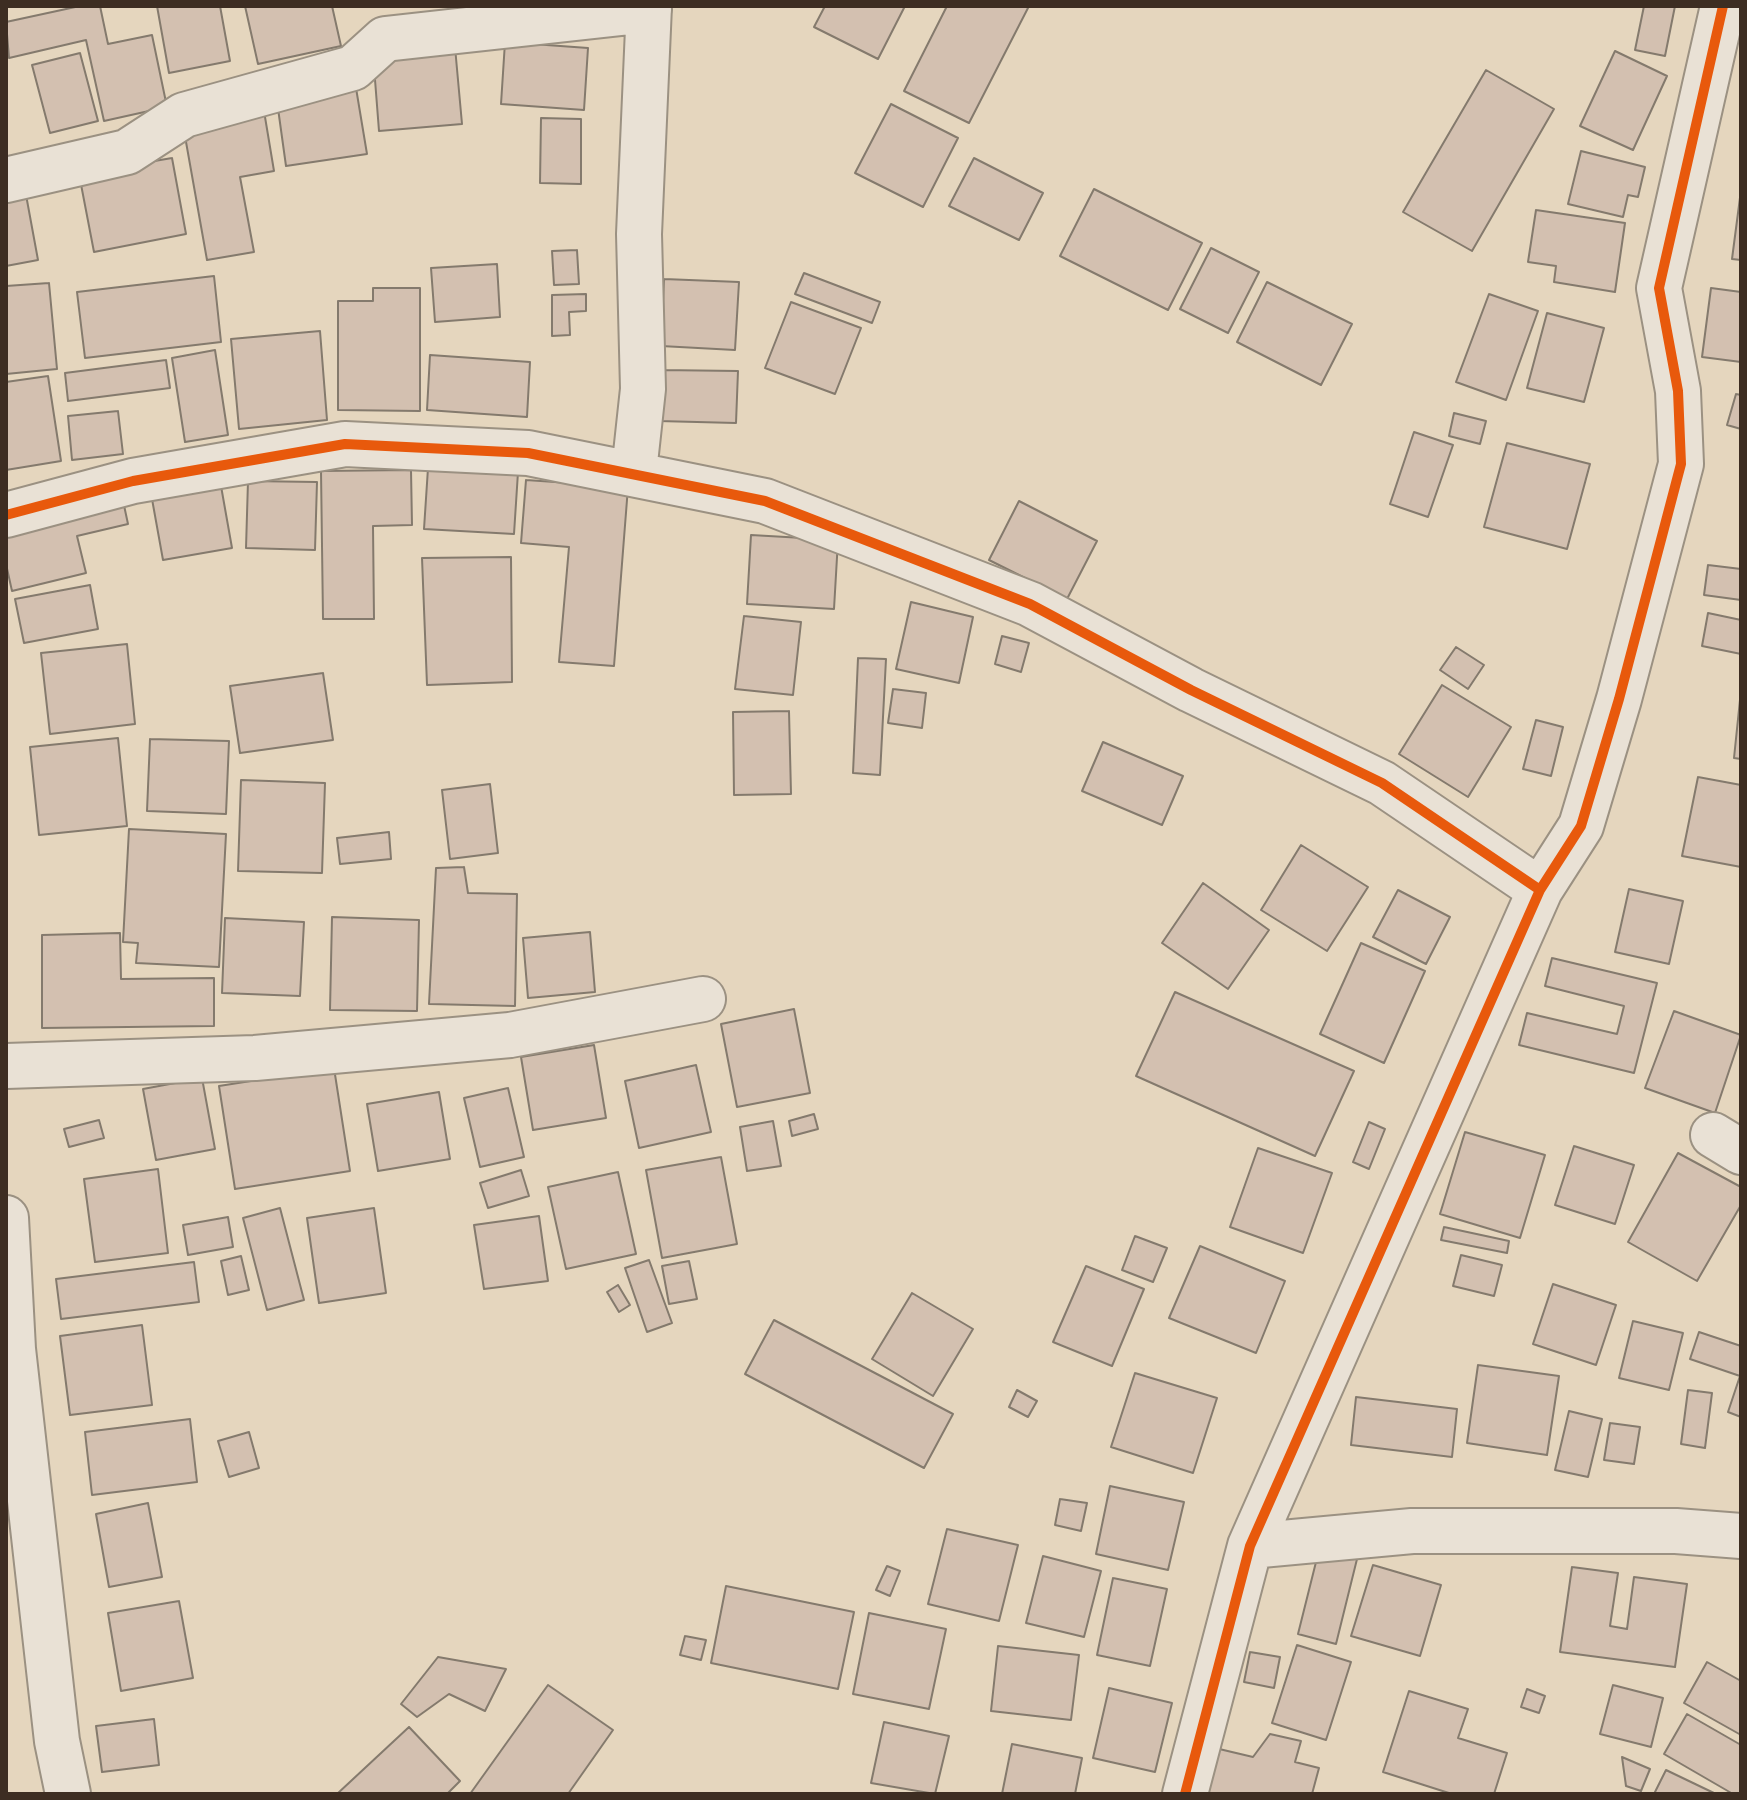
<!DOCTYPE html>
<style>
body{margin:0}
#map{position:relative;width:1747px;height:1800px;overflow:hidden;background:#e5d6be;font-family:"IM FELL English",serif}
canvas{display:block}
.frame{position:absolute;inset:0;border:8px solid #3d2d22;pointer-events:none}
</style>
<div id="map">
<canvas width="1747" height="1800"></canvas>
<div class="frame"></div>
</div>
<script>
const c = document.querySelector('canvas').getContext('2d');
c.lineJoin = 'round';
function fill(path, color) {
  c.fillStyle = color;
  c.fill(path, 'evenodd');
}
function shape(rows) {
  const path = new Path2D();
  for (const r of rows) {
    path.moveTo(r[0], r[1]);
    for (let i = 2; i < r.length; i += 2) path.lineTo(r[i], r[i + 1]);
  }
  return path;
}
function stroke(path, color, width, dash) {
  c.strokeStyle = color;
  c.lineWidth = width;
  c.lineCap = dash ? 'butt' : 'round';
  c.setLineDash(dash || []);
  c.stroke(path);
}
const building = shape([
 [80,6,100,6,108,44,152,35,167,107,104,121,86,40,9,58,6,22,80,6],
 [157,6,220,6,230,61,169,73,157,6],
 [245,6,332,6,341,46,258,64,245,6],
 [825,6,905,6,878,59,814,27,825,6],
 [947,6,1029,6,969,123,904,91,947,6],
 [1644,6,1675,6,1665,56,1635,50,1644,6],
 [505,42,588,48,584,110,501,104,505,42],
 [455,47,462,124,379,131,373,54,455,47],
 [1615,51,1667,76,1633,150,1580,126,1615,51],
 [80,53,98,121,50,133,32,65,80,53],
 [1486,70,1554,109,1472,251,1403,212,1486,70],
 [355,82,367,154,286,166,276,94,355,82],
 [891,104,958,138,923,207,855,173,891,104],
 [264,111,274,171,240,177,254,252,207,260,183,125,264,111],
 [541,118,581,119,581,184,540,183,541,118],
 [1581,151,1645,167,1638,197,1628,195,1623,217,1568,204,1581,151],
 [172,158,186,234,94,252,79,174,172,158],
 [974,158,1043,193,1019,240,949,206,974,158],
 [24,184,38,260,6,266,6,187,24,184],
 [1094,189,1202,243,1168,310,1060,256,1094,189],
 [1741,190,1741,260,1732,259,1741,190],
 [1536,210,1625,223,1615,292,1554,282,1556,266,1528,262,1536,210],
 [1211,248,1259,272,1228,333,1180,309,1211,248],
 [577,250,579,284,554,285,552,251,577,250],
 [497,264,500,317,435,322,431,268,497,264],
 [804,273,880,302,872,323,795,294,804,273],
 [214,276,221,342,85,358,77,292,214,276],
 [664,279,739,282,735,350,661,346,664,279],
 [1267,282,1352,324,1321,385,1237,342,1267,282],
 [49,283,57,369,6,374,6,286,49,283],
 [373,288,420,288,420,411,338,410,338,301,373,301,373,288],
 [1711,288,1741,292,1741,362,1702,357,1711,288],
 [586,294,586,311,569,312,570,335,552,336,552,295,586,294],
 [1489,294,1538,311,1506,400,1456,382,1489,294],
 [791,302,861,328,835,394,765,368,791,302],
 [1547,313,1604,328,1584,402,1527,388,1547,313],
 [320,331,327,420,239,429,231,339,320,331],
 [215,350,228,435,185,442,172,358,215,350],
 [430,355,530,362,527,417,427,410,430,355],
 [166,360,170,388,68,401,65,373,166,360],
 [660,370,738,371,736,423,658,421,660,370],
 [48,376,61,461,6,470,6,382,48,376],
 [1736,394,1741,395,1741,429,1727,425,1736,394],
 [118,411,123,454,72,460,68,416,118,411],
 [1454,413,1486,421,1480,444,1449,436,1454,413],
 [1414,432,1453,445,1428,517,1390,504,1414,432],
 [1507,443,1590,464,1567,549,1484,527,1507,443],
 [428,468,518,472,514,534,424,529,428,468],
 [411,470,412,525,373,526,374,619,323,619,321,471,411,470],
 [526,480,628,487,614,666,559,662,569,547,521,543,526,480],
 [248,481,317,482,315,550,246,548,248,481],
 [221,486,232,548,163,560,152,499,221,486],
 [122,496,128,524,77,536,86,573,12,591,6,564,6,524,122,496],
 [1019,501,1097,541,1067,599,989,560,1019,501],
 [751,535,838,540,834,609,747,604,751,535],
 [511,557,512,682,427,685,422,558,511,557],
 [1708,565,1741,569,1741,600,1704,595,1708,565],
 [90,585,98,629,24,643,15,599,90,585],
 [911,602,973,617,959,683,896,669,911,602],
 [1708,613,1741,620,1741,654,1702,646,1708,613],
 [744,616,801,622,793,695,735,689,744,616],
 [1002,636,1029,643,1021,672,995,664,1002,636],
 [127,644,135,724,50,734,41,653,127,644],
 [1456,647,1484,665,1468,689,1440,670,1456,647],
 [858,658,886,659,880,775,853,773,858,658],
 [323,673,333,740,240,753,230,686,323,673],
 [1442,685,1511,727,1468,797,1399,754,1442,685],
 [893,689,926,693,922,728,888,723,893,689],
 [1741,690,1741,759,1734,758,1741,690],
 [789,711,791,794,734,795,733,712,789,711],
 [1536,720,1563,727,1551,776,1523,769,1536,720],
 [118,738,127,826,39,835,30,747,118,738],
 [150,739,229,741,226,814,147,811,150,739],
 [1103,742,1183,776,1162,825,1082,791,1103,742],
 [1698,777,1741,785,1741,867,1682,856,1698,777],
 [241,780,325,783,322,873,238,871,241,780],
 [490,784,498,853,450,859,442,790,490,784],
 [129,829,226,834,219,967,136,963,138,943,123,942,129,829],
 [389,832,391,859,340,864,337,838,389,832],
 [1301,845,1368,887,1327,951,1261,910,1301,845],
 [464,867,468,893,517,894,515,1006,429,1004,436,868,464,867],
 [1203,883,1269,930,1228,989,1162,943,1203,883],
 [1629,889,1683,901,1669,964,1615,952,1629,889],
 [1398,890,1450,917,1426,964,1373,937,1398,890],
 [332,917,419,920,417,1011,330,1010,332,917],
 [225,918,304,922,300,996,222,993,225,918],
 [590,932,595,992,528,998,523,938,590,932],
 [120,933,121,979,214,978,214,1026,42,1028,42,935,120,933],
 [1361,943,1425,971,1384,1063,1320,1034,1361,943],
 [1552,958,1657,983,1634,1073,1519,1045,1527,1013,1617,1034,1624,1006,1545,986,1552,958],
 [1175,992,1354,1071,1315,1156,1136,1076,1175,992],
 [794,1009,810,1093,737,1107,721,1024,794,1009],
 [1674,1011,1741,1035,1715,1113,1645,1088,1674,1011],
 [594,1045,606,1118,533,1130,521,1057,594,1045],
 [696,1065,711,1132,639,1148,625,1081,696,1065],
 [334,1068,350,1171,235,1189,219,1086,334,1068],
 [202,1078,215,1149,156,1160,143,1089,202,1078],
 [508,1088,524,1157,480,1167,464,1098,508,1088],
 [439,1092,450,1159,378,1171,367,1104,439,1092],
 [814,1114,818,1129,792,1136,789,1121,814,1114],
 [99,1120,104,1138,69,1147,64,1129,99,1120],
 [773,1121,781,1166,747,1171,740,1127,773,1121],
 [1369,1122,1385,1129,1369,1169,1353,1162,1369,1122],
 [1465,1132,1545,1155,1520,1238,1440,1214,1465,1132],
 [1574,1146,1634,1165,1615,1224,1555,1205,1574,1146],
 [1258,1148,1332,1173,1303,1253,1230,1227,1258,1148],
 [1678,1153,1741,1187,1741,1205,1697,1281,1628,1242,1678,1153],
 [721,1157,737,1244,662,1258,646,1170,721,1157],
 [158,1169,168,1253,95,1262,84,1179,158,1169],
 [521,1170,529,1196,488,1208,480,1183,521,1170],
 [618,1172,636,1254,566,1269,548,1187,618,1172],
 [280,1208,304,1300,267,1310,243,1218,280,1208],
 [374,1208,386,1293,319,1303,307,1218,374,1208],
 [539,1216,548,1281,484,1289,474,1225,539,1216],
 [228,1217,233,1247,188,1255,183,1225,228,1217],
 [1444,1227,1509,1241,1507,1253,1441,1240,1444,1227],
 [1135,1236,1167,1248,1153,1282,1122,1270,1135,1236],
 [1200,1246,1285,1281,1256,1353,1169,1318,1200,1246],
 [1461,1255,1502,1265,1494,1296,1453,1286,1461,1255],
 [241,1256,249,1290,228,1295,221,1261,241,1256],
 [649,1260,672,1323,647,1332,625,1268,649,1260],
 [689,1261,697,1299,669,1304,662,1266,689,1261],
 [194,1262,199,1302,61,1319,56,1279,194,1262],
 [1086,1266,1144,1289,1112,1366,1053,1342,1086,1266],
 [1553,1284,1616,1305,1596,1365,1533,1344,1553,1284],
 [618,1285,630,1305,619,1312,607,1292,618,1285],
 [912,1293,973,1329,933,1396,872,1359,912,1293],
 [774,1320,953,1414,924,1468,745,1374,774,1320],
 [1633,1321,1683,1333,1669,1390,1619,1378,1633,1321],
 [142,1325,152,1405,70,1415,60,1336,142,1325],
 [1699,1332,1741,1346,1741,1417,1728,1412,1740,1376,1690,1359,1699,1332],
 [1478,1365,1559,1376,1547,1455,1467,1443,1478,1365],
 [1135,1373,1217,1398,1193,1473,1111,1447,1135,1373],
 [1017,1390,1037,1401,1028,1417,1009,1407,1017,1390],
 [1688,1390,1712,1393,1705,1448,1681,1444,1688,1390],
 [1356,1397,1457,1409,1452,1457,1351,1445,1356,1397],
 [1569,1411,1602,1419,1588,1477,1555,1470,1569,1411],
 [190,1419,197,1482,92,1495,85,1432,190,1419],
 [1610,1423,1640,1427,1634,1464,1604,1460,1610,1423],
 [249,1432,259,1468,229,1477,218,1441,249,1432],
 [1110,1486,1184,1502,1168,1570,1096,1554,1110,1486],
 [1060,1499,1087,1503,1081,1531,1055,1525,1060,1499],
 [148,1503,162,1577,109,1587,96,1514,148,1503],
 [947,1529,1018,1545,999,1621,928,1604,947,1529],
 [1320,1546,1358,1555,1336,1644,1298,1634,1320,1546],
 [1043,1556,1101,1571,1084,1637,1026,1623,1043,1556],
 [1373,1565,1441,1585,1420,1656,1351,1636,1373,1565],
 [887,1566,900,1571,890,1596,876,1590,887,1566],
 [1572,1567,1618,1573,1610,1626,1627,1629,1634,1577,1687,1584,1675,1667,1560,1652,1572,1567],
 [1113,1578,1167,1589,1150,1666,1097,1655,1113,1578],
 [726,1586,854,1612,838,1689,711,1663,726,1586],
 [179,1601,193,1678,121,1691,108,1613,179,1601],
 [869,1613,946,1629,929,1709,853,1694,869,1613],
 [685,1636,706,1640,701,1660,680,1655,685,1636],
 [1297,1645,1351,1662,1326,1740,1272,1723,1297,1645],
 [998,1646,1079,1655,1071,1720,991,1711,998,1646],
 [1250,1652,1280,1657,1274,1688,1244,1682,1250,1652],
 [438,1657,506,1669,485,1711,449,1694,417,1717,401,1704,438,1657],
 [1707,1662,1741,1681,1741,1735,1684,1703,1707,1662],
 [548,1685,613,1730,568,1794,470,1794,548,1685],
 [1613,1685,1663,1698,1651,1747,1600,1734,1613,1685],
 [1109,1688,1172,1703,1155,1772,1093,1758,1109,1688],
 [1527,1689,1545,1696,1539,1713,1521,1707,1527,1689],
 [1409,1691,1468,1709,1458,1738,1507,1753,1494,1794,1452,1794,1383,1772,1409,1691],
 [1687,1714,1741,1745,1741,1794,1733,1794,1664,1754,1687,1714],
 [154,1719,159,1765,102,1772,96,1726,154,1719],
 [884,1722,949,1736,935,1794,871,1783,884,1722],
 [409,1727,460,1781,447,1794,337,1794,409,1727],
 [1270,1734,1301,1741,1295,1762,1319,1768,1312,1794,1203,1794,1215,1748,1253,1757,1270,1734],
 [1012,1744,1082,1758,1075,1794,1002,1794,1012,1744],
 [1622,1757,1650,1769,1641,1791,1626,1786,1622,1757],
 [1666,1770,1716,1794,1654,1794,1666,1770]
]);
const minor = shape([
 [6,180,127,152,184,115,353,68,385,39,649,10],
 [634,472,643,389,639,234,649,6],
 [6,515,133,481,345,444,528,453,765,501,1030,604,1191,690,1382,783,1540,890],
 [6,1066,255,1058,510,1035,703,999],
 [1713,1135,1741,1152],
 [6,1218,13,1349,57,1741,68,1794],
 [1250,1546,1412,1531,1676,1531,1741,1536],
 [1185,1794,1250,1546,1540,890,1581,826,1619,699,1681,464,1678,391,1659,288,1723,6]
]);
const cycleway = shape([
 [6,515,133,481,345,444,528,453,765,501,1030,604,1191,690,1382,783,1540,890],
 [1185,1794,1250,1546,1540,890,1581,826,1619,699,1681,464,1678,391,1659,288,1723,6]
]);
fill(building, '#d3c0b0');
stroke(building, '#847a6d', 2);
stroke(minor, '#9b9182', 48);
stroke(minor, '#e9e1d5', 44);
stroke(cycleway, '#e8590c', 10);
</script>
